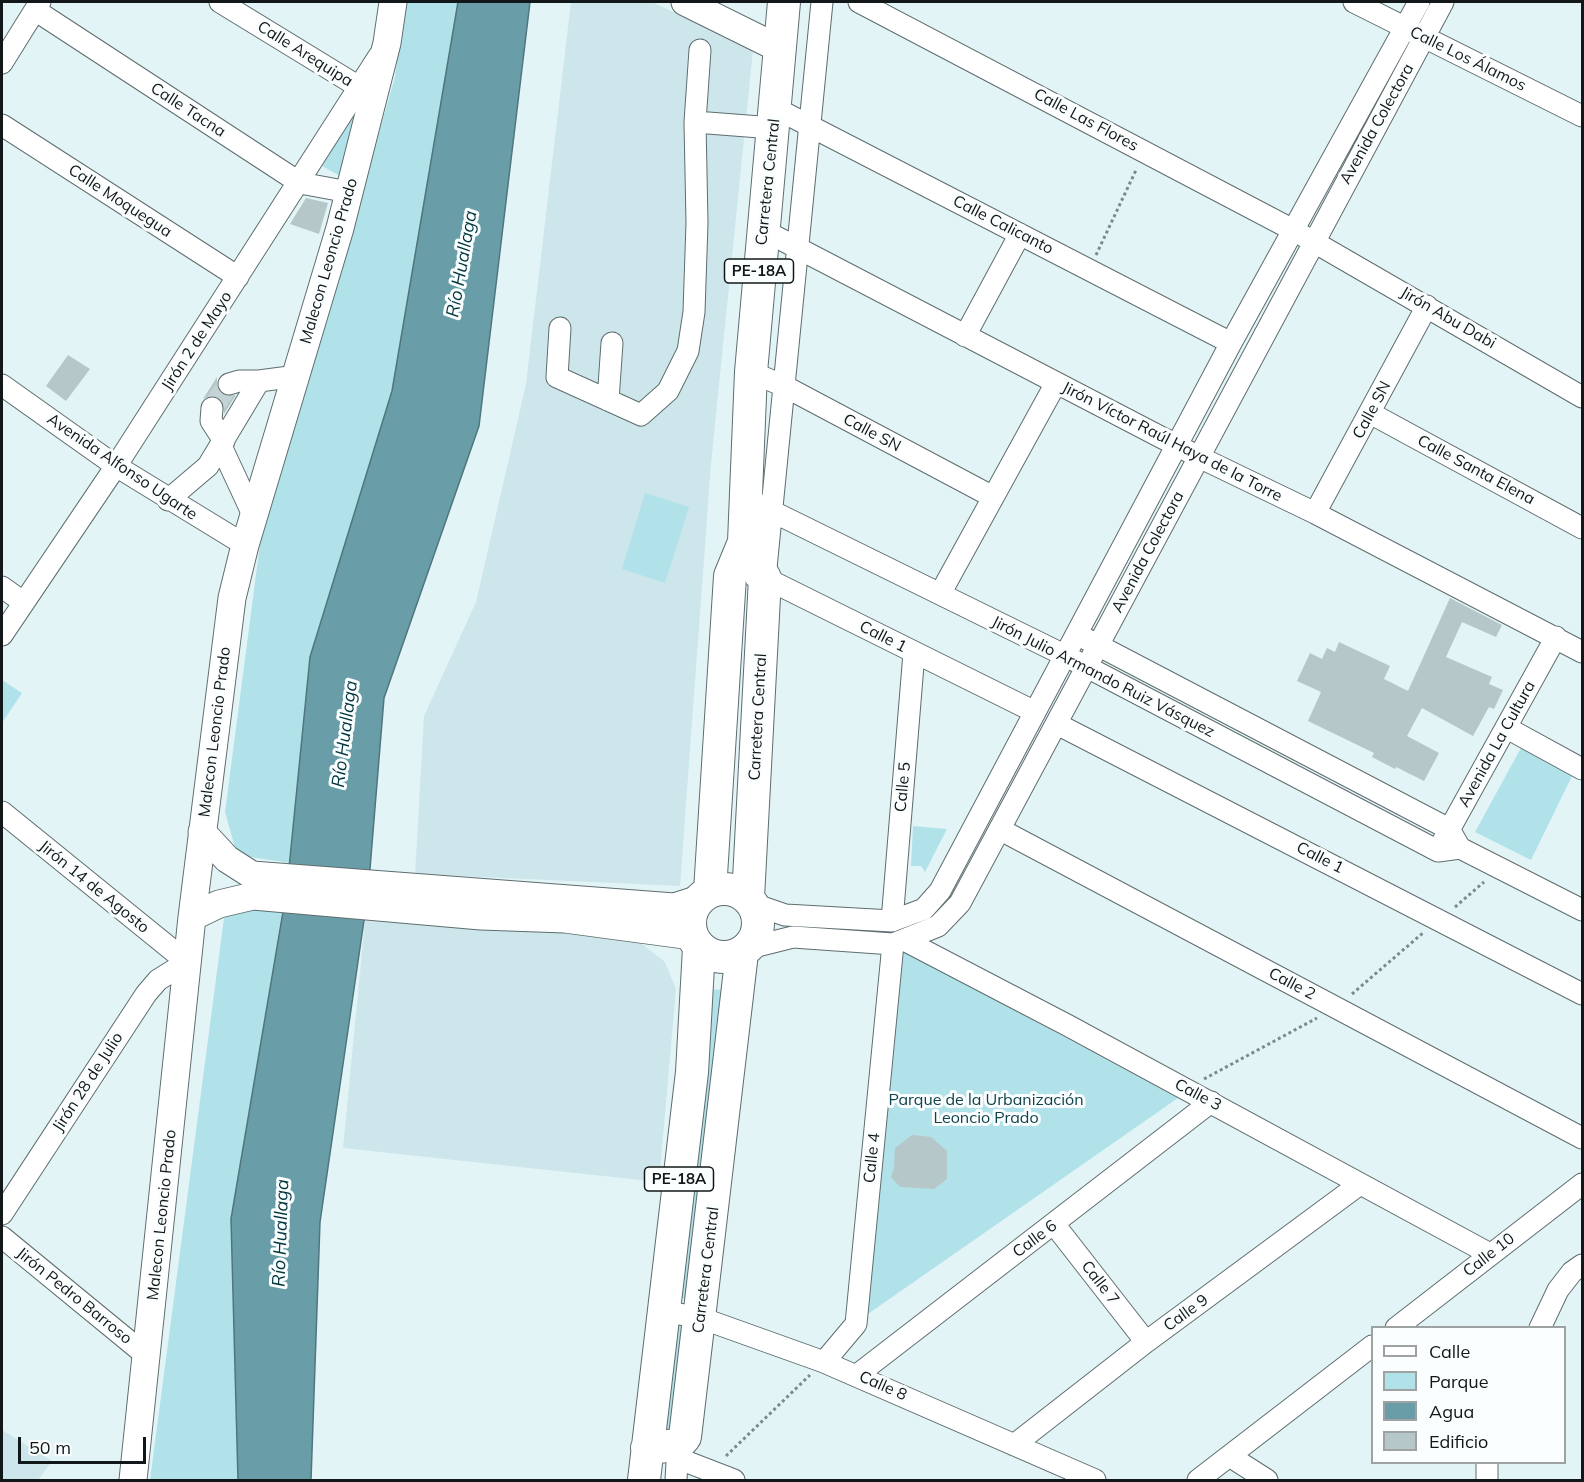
<!DOCTYPE html>
<meta charset="utf-8">
<style>
body{margin:0}
#map{position:relative;width:1584px;height:1482px;overflow:hidden;background:#e3f4f7;font-family:Mulish,sans-serif}
canvas{display:block}
.frame{position:absolute;inset:0;border:3px solid #121819;pointer-events:none}
.legend{position:absolute;left:1371px;top:1326px;width:195px;height:138px;box-sizing:border-box;background:#fbfeff;border:2px solid #9ea2a3;margin:0;padding:8px 10px;list-style:none;font-size:18px;color:#121819}
.legend li{display:flex;align-items:center;gap:12px;height:30px}
.legend b{width:30px;border:2px solid #9ea2a3}
.scale{position:absolute;left:18px;top:1437px;width:128px;height:27px;box-sizing:border-box;border:3px solid #121819;border-top:0;padding-left:8px;font-size:18px;line-height:21px;white-space:nowrap;color:#121819;-webkit-text-stroke:4px #fbfeff;paint-order:stroke}
</style>
<div id="map">
<canvas width="1584" height="1482"></canvas>
<div class="frame"></div>
<ul class="legend">
<li><b style="height:8px;background:#fff"></b>Calle</li>
<li><b style="height:16px;background:#b1e2ea"></b>Parque</li>
<li><b style="height:16px;background:#699ea8"></b>Agua</li>
<li><b style="height:16px;background:#b6c7c9"></b>Edificio</li>
</ul>
<div class="scale">50 m</div>
</div>
<script>
const c = document.querySelector('canvas').getContext('2d');
c.lineJoin = 'round';
function fill(path, color) {
  c.fillStyle = color;
  c.fill(path, 'evenodd');
}
function shape(rows) {
  const path = new Path2D();
  for (const r of rows) {
    if (r.length === 3) {
      path.moveTo(r[0] + r[2], r[1]);
      path.arc(r[0], r[1], r[2], 0, 2 * Math.PI);
      continue;
    }
    path.moveTo(r[0], r[1]);
    for (let i = 2; i < r.length; i += 2) path.lineTo(r[i], r[i + 1]);
  }
  return path;
}
function stroke(path, color, width, dash) {
  c.strokeStyle = color;
  c.lineWidth = width;
  c.lineCap = dash ? 'butt' : 'round';
  c.setLineDash(dash || []);
  c.stroke(path);
}
function drawText(font, color, halo, rows, align = 'center') {
  c.font = font + ' Mulish,sans-serif';
  c.lineWidth = 6;
  c.setLineDash([]);
  c.textBaseline = 'middle';
  c.strokeStyle = halo;
  c.fillStyle = color;
  for (const [text, x, y, turn = 0] of rows) {
    c.save();
    c.translate(x, y);
    c.rotate((+turn || 0) * Math.PI / 180);
    c.textAlign = isNaN(turn) ? turn : align;
    if (halo) c.strokeText(text, 0, 0);
    c.fillText(text, 0, 0);
    c.restore();
  }
}
const built = shape([
 [571,2,652,2,753,50,711,464,680,886,415,874,424,716,476,602,526,384],
 [365,921,632,936,665,962,676,989,659,1182,343,1148],
 [2,1430,52,1461,38,1480,2,1480]
]);
const green = shape([
 [404,2,458,2,392,391,310,657,290,863,237,855,225,812,260,544,395,77],
 [359,104,342,177,322,166],
 [645,493,689,507,665,583,622,569],
 [2,680,22,693,2,723],
 [1522,746,1574,772,1531,860,1475,832],
 [913,826,947,829,925,872,921,866,911,866],
 [247,905,283,906,231,1219,238,1480,150,1480,224,918],
 [902,950,1178,1098,865,1316],
 [711,989,722,990,686,1298,680,1299],
 [676,1323,686,1325,678,1427,660,1435]
]);
const water = shape([
 [458,2,530,2,479,426,384,698,368,893,320,1222,311,1480,238,1480,231,1219,287,888,310,657,392,391,458,2]
]);
const building = shape([
 [306,198,328,203,319,234,290,224],
 [68,355,90,369,66,401,46,386],
 [217,377,217,387,220,393,227,396,236,395,224,414,224,403,220,398,212,395,203,399],
 [1450,598,1502,625,1496,637,1462,622,1446,657,1492,677,1489,684,1503,690,1494,709,1489,707,1473,736,1422,708,1407,736,1439,753,1424,781,1396,767,1395,769,1372,757,1374,753,1308,721,1321,692,1297,681,1310,653,1322,659,1327,648,1335,652,1339,642,1390,666,1384,679,1408,691],
 [912,1135,931,1137,947,1151,947,1179,934,1189,900,1187,891,1177,894,1168,895,1148]
]);
const minorTunnel = shape([
 [212,408,229,384]
]);
const path = shape([
 [1096,255,1137,168],
 [1455,907,1484,882],
 [1352,994,1424,932],
 [1204,1079,1317,1018],
 [726,1456,810,1375]
]);
const minor = shape([
 [220,2,359,87],
 [859,2,1295,231,1582,397],
 [1354,2,1582,116],
 [35,10,300,183,349,192],
 [2,63,40,2],
 [775,108,1231,343],
 [695,122,773,128],
 [2,125,238,277],
 [763,230,1199,457,1315,513,1582,652],
 [560,328,557,377,641,415,668,391,688,351,694,312,697,223,695,122,700,50],
 [965,336,1020,234],
 [751,372,784,386,993,497],
 [229,384,239,381,259,381],
 [2,385,116,466,245,545],
 [608,400,612,343],
 [212,408,211,421,224,441],
 [1370,413,1582,528],
 [221,446,254,517],
 [745,498,1066,656,1438,851,1460,848],
 [168,500,208,466,259,381,297,376],
 [1315,513,1427,306],
 [755,577,765,578,1033,711],
 [765,578,822,2],
 [2,587,23,602],
 [940,594,1056,383],
 [2,635,116,466,379,56],
 [1086,639,1449,829,1460,848,1582,910],
 [1057,724,1582,994],
 [1507,728,1582,769],
 [2,812,187,962,158,980,146,994,2,1214],
 [1001,830,1582,1138],
 [1443,841,1556,637],
 [753,904,785,915,892,921,924,909,940,891,1231,343,1419,2],
 [892,921,914,653],
 [904,940,1067,1025,1490,1254],
 [749,948,793,937,893,944,938,926,960,903,1443,2],
 [1054,1224,1146,1342],
 [2,1237,147,1356],
 [663,1311,701,1318,824,1362,1095,1480],
 [1396,1328,1582,1184],
 [1540,1328,1558,1290,1572,1272,1582,1265],
 [824,1362,856,1324,893,944],
 [857,1375,1211,1102],
 [1014,1445,1146,1342,1360,1184],
 [1231,1457,1267,1480],
 [677,1458,734,1480],
 [1487,1462,1487,1480],
 [676,1480,678,1445],
 [1198,1480,1372,1346]
]);
const major = shape([
 [685,2,780,49],
 [202,832,227,859,252,875,674,907,699,899],
 [192,917,219,904,253,896,481,916,565,919,692,936],
 [133,1480,192,917,232,598,245,545,340,228,387,43,393,2]
]);
const highway = shape([
 [744,542,765,578,748,898],
 [724,923,34],
 [710,891,730,576,744,542,751,372,784,2],
 [647,1448,678,1445,685,1437,742,953],
 [644,1480,692,1072,699,948]
]);
const shields = [
 [759,271,69],
 [679,1179,69]
];
const shieldNames = [
 ["PE-18A",759,271],
 ["PE-18A",679,1179]
];
const streetNames = [
 ["Calle Arequipa",305,54,32],
 ["Calle Los Álamos",1468,59,26],
 ["Calle Tacna",188,110,33],
 ["Calle Las Flores",1086,120,28],
 ["Avenida Colectora",1377,124,-61],
 ["Carretera Central",768,182,-84],
 ["Calle Moquegua",120,201,33],
 ["Calle Calicanto",1003,225,27],
 ["Malecon Leoncio Prado",329,261,-74],
 ["Jirón Abu Dabi",1448,318,30],
 ["Jirón 2 de Mayo",197,341,-57],
 ["Calle SN",1372,410,-62],
 ["Calle SN",872,433,28],
 ["Jirón Víctor Raúl Haya de la Torre",1172,442,27],
 ["Avenida Alfonso Ugarte",122,467,34],
 ["Calle Santa Elena",1476,470,28],
 ["Avenida Colectora",1148,552,-62],
 ["Calle 1",883,637,27],
 ["Jirón Julio Armando Ruiz Vásquez",1103,677,27],
 ["Carretera Central",758,717,-87],
 ["Malecon Leoncio Prado",215,732,-83],
 ["Avenida La Cultura",1497,744,-61],
 ["Calle 5",903,787,-85],
 ["Calle 1",1320,858,27],
 ["Jirón 14 de Agosto",94,887,39],
 ["Calle 2",1292,984,28],
 ["Jirón 28 de Julio",88,1082,-57],
 ["Calle 3",1198,1095,28],
 ["Calle 4",872,1158,-84],
 ["Malecon Leoncio Prado",162,1215,-84],
 ["Calle 6",1035,1239,-37],
 ["Calle 10",1489,1255,-38],
 ["Carretera Central",706,1270,-83],
 ["Calle 7",1100,1283,52],
 ["Jirón Pedro Barroso",74,1296,39],
 ["Calle 9",1186,1313,-36],
 ["Calle 8",883,1386,24]
];
const parkNames = [
 ["Parque de la Urbanización",986,1100],
 ["Leoncio Prado",986,1118]
];
const waterNames = [
 ["Río Huallaga",462,264,-80],
 ["Río Huallaga",345,734,-83],
 ["Río Huallaga",281,1233,-88]
];
fill(built, '#cde6eb');
fill(green, '#b1e2ea');
fill(water, '#699ea8');
stroke(water, '#4f767d', 1.5);
fill(building, '#b6c7c9');
stroke(minorTunnel, '#c4d3d6', 21, [21, 10]);
stroke(minor, '#5e6d6f', 23);
stroke(major, '#5e6d6f', 29);
stroke(highway, '#5e6d6f', 34);
stroke(path, '#7d898b', 3, [3, 3]);
stroke(minor, '#fff', 21);
stroke(major, '#fff', 27);
stroke(highway, '#fff', 32);
for (const [x, y, w] of shields) {
  const box = new Path2D();
  box.roundRect(x - w / 2, y - 12, w, 24, 4.5);
  c.fillStyle = '#fbfeff';
  c.fill(box);
  stroke(box, '#121819', 1.5);
}
drawText('bold 15px', '#121819', null, shieldNames);
drawText('16px', '#121819', '#fbfeff', streetNames);
drawText('16px', '#104249', '#fbfeff', parkNames);
drawText('italic 18px', '#00353c', '#fbfeff', waterNames);
</script>
